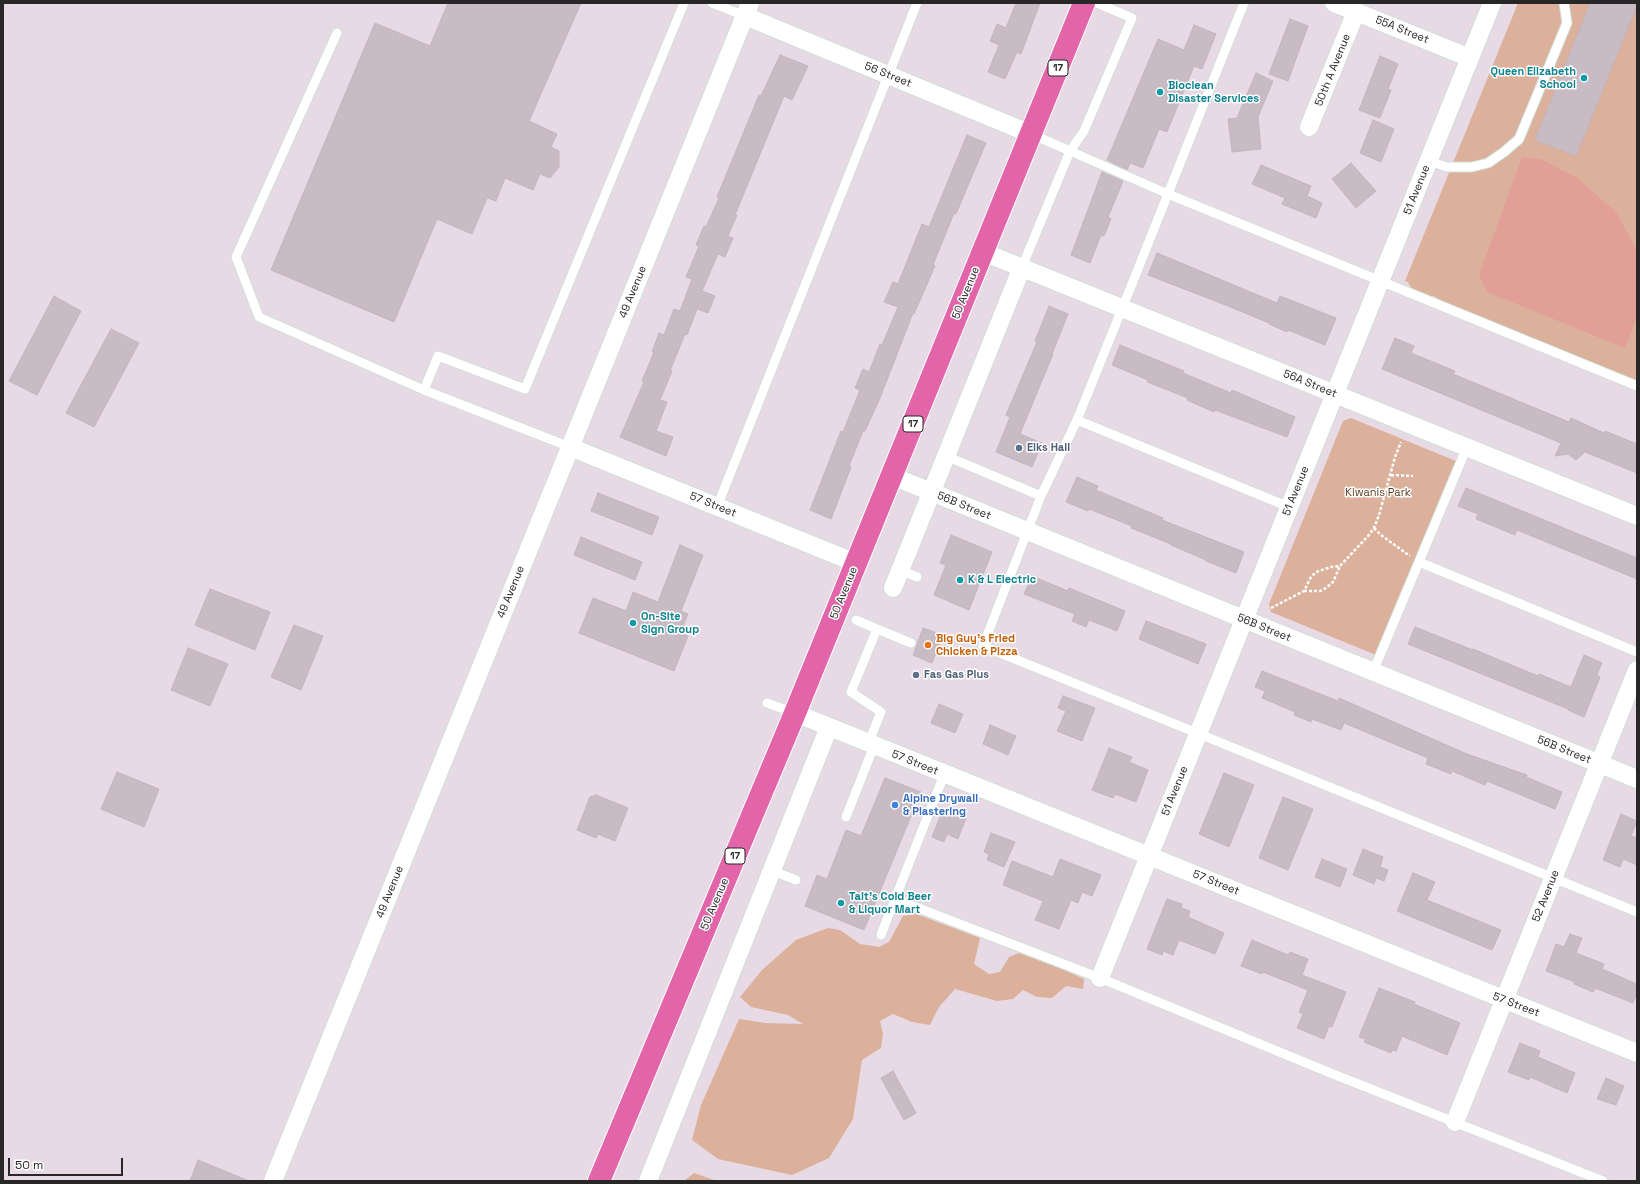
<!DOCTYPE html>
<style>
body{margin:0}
#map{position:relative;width:1640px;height:1184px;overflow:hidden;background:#e8dae5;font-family:"Space Grotesk",sans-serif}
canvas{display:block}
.frame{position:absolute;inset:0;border:4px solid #272727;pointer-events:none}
.scale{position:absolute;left:8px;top:1158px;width:115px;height:18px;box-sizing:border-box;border:2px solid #272727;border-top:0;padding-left:5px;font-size:12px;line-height:14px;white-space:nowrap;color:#272727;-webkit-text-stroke:3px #fff;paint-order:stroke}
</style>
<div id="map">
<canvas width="1640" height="1184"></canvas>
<div class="frame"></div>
<div class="scale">50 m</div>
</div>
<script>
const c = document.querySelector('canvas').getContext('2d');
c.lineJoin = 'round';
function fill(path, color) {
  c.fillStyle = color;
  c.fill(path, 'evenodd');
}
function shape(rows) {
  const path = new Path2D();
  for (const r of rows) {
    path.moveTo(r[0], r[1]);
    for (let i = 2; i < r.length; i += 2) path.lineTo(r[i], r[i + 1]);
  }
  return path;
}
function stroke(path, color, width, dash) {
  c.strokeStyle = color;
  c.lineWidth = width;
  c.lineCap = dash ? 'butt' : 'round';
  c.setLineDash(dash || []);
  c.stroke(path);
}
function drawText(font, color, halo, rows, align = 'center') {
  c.font = font + ' "Space Grotesk",sans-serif';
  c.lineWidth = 3;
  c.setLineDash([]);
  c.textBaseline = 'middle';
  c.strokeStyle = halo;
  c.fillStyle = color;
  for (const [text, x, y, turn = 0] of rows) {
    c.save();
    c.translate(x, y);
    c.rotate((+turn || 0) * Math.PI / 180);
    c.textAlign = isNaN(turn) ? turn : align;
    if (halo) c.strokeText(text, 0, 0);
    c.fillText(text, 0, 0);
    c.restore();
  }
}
const green = shape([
 [1518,3,1637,3,1637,385,1598,365,1447,305,1434,296,1422,297,1414,294,1408,282,1405,281],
 [1351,418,1456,461,1376,655,1271,612,1269,604,1343,421],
 [916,914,980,938,974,964,989,974,1000,972,1009,957,1019,953,1060,968,1084,979,1083,989,1066,986,1052,998,1037,997,1023,990,1013,999,997,1001,955,989,939,1007,930,1025,912,1022,893,1014,880,1021,883,1034,881,1048,862,1060,853,1119,829,1158,792,1175,718,1159,692,1140,701,1105,739,1019,766,1023,803,1024,788,1015,751,1007,740,997,762,970,796,940,828,928,840,930,860,944,879,947,889,942,903,916],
 [694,1173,717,1181,684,1181]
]);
const pitch = shape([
 [1522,157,1541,159,1577,178,1616,212,1637,250,1637,312,1635,322,1625,348,1487,292,1479,275]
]);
const building = shape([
 [448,3,581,3,529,121,557,134,551,147,559,151,559,167,550,178,540,174,533,190,505,178,496,201,487,198,472,234,437,219,394,322,271,270,375,23,430,46,448,3],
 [1016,3,1040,3,1021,54,1017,52,1005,79,988,72,999,45,990,41,997,24,1006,28,1016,3],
 [1590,3,1637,3,1637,6,1576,156,1535,140,1590,3],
 [1290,19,1308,26,1288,81,1269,74,1290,19],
 [1194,25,1216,34,1202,69,1194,66,1167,132,1159,129,1143,168,1130,163,1127,170,1107,160,1158,39,1184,50,1194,25],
 [780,55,808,66,792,100,784,96,735,215,737,215,728,236,733,238,725,257,718,254,702,291,715,296,708,313,697,309,687,335,685,334,670,371,672,371,660,400,667,402,656,431,673,437,666,456,620,437,644,382,642,381,654,352,652,352,659,333,664,335,674,309,680,311,692,279,686,277,699,246,696,245,704,226,706,227,719,198,717,197,759,95,761,96,780,55],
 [1380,56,1398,64,1388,89,1391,90,1380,118,1359,110,1380,56],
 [1256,73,1273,81,1258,117,1261,149,1232,152,1228,119,1237,118,1256,73],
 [1373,120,1394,129,1381,162,1360,153,1373,120],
 [967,135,986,143,956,214,954,213,933,265,935,266,914,314,913,313,880,398,865,431,863,431,849,466,851,467,831,519,810,510,841,431,843,432,860,390,855,388,863,369,869,372,880,344,882,345,898,307,884,302,893,282,898,284,922,224,929,227,967,135],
 [1351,163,1376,191,1356,208,1332,179,1351,163],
 [1261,165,1311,186,1307,196,1322,203,1316,218,1282,204,1285,198,1252,184,1261,165],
 [1102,172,1123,181,1108,217,1111,219,1104,236,1101,235,1090,263,1071,255,1102,172],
 [1157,253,1277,303,1280,296,1336,318,1325,345,1288,330,1287,332,1269,324,1269,323,1228,306,1148,275,1157,253],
 [54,296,81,311,37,395,9,381,54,296],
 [1049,306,1068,314,1052,354,1053,354,1020,434,1042,443,1032,467,996,452,1010,417,1006,415,1037,342,1035,341,1049,306],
 [111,329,139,343,94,427,66,413,111,329],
 [1395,338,1414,346,1411,353,1455,371,1453,374,1569,422,1571,418,1604,433,1605,431,1637,444,1637,473,1585,452,1576,460,1568,454,1555,456,1561,443,1382,369,1395,338],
 [1120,345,1184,371,1183,373,1231,393,1232,390,1295,417,1287,437,1215,410,1214,412,1187,400,1188,398,1147,382,1148,380,1112,365,1120,345],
 [1077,477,1098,486,1096,490,1163,518,1162,520,1244,552,1236,573,1206,561,1206,560,1171,545,1171,544,1131,528,1132,526,1089,509,1088,511,1066,502,1077,477],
 [1466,488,1637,558,1637,579,1517,530,1515,535,1476,519,1478,514,1458,506,1466,488],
 [598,493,659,517,652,535,591,511,598,493],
 [951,535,992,552,969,610,934,595,946,565,940,563,951,535],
 [581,537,642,562,635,580,574,555,581,537],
 [680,545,703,555,681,611,688,614,680,633,688,636,674,671,579,633,593,598,626,611,633,592,658,602,680,545],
 [1032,576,1068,591,1069,588,1125,611,1117,631,1089,620,1086,627,1072,621,1075,614,1024,594,1032,576],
 [210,589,270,612,255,650,195,625,210,589],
 [1146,621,1206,644,1198,664,1139,639,1146,621],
 [294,625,323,636,301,690,271,677,294,625],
 [1415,627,1473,650,1473,649,1538,676,1539,674,1571,687,1584,655,1602,663,1597,675,1600,677,1584,717,1568,710,1568,709,1408,644,1415,627],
 [923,628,943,635,932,663,913,655,923,628],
 [188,648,228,664,210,706,171,690,188,648],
 [1262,671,1338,701,1339,698,1467,754,1527,775,1526,777,1562,792,1555,809,1487,781,1485,785,1452,771,1451,774,1426,764,1428,758,1344,723,1341,730,1312,719,1311,722,1294,715,1295,712,1262,698,1265,691,1255,687,1262,671],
 [1063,696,1095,708,1082,741,1057,731,1066,711,1058,708,1063,696],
 [939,704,963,714,955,733,931,723,939,704],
 [990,725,1016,736,1008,755,983,744,990,725],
 [1109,748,1132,757,1129,762,1148,770,1136,802,1115,794,1113,798,1092,790,1109,748],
 [117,772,159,789,144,827,101,809,117,772],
 [1224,773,1254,785,1229,847,1199,834,1224,773],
 [885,778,921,792,864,930,805,906,817,875,827,879,846,830,861,836,885,778],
 [596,795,628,808,615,841,598,834,596,838,577,830,590,797,596,795],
 [1283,797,1313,809,1288,870,1259,858,1283,797],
 [943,809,966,818,958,839,947,834,944,842,932,837,943,809],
 [1621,814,1637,821,1631,836,1637,838,1637,865,1623,859,1620,867,1603,860,1621,814],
 [991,833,1015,842,1004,867,987,860,989,854,984,852,991,833],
 [1363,849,1383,857,1380,867,1388,870,1384,881,1376,878,1374,884,1353,875,1363,849],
 [1060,859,1101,875,1092,896,1082,892,1078,903,1071,900,1059,929,1035,920,1043,901,1003,885,1012,861,1053,877,1060,859],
 [1322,859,1347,869,1340,887,1315,877,1322,859],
 [1413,873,1435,882,1427,900,1501,930,1492,950,1397,911,1413,873],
 [1167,899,1182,904,1181,908,1190,911,1188,917,1224,933,1215,954,1179,940,1173,955,1163,951,1162,955,1147,949,1167,899],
 [1570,934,1582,938,1576,953,1604,964,1602,969,1637,984,1637,992,1633,1003,1595,988,1593,992,1574,984,1575,982,1546,971,1556,944,1564,947,1570,934],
 [1252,940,1288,955,1290,952,1308,959,1302,975,1346,992,1332,1027,1329,1026,1324,1039,1297,1028,1303,1014,1299,1012,1308,990,1263,972,1262,974,1241,966,1252,940],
 [1379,988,1415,1002,1414,1004,1460,1023,1447,1055,1402,1036,1396,1051,1392,1050,1391,1053,1364,1042,1366,1039,1359,1037,1379,988],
 [1520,1043,1540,1051,1538,1057,1575,1073,1567,1093,1530,1077,1529,1080,1508,1072,1520,1043],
 [893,1071,916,1113,904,1120,881,1078,893,1071],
 [1606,1078,1624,1086,1616,1105,1597,1099,1606,1078],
 [198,1160,249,1181,190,1181,198,1160]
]);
const path = shape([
 [1391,475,1413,476],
 [1374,528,1381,535,1410,556],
 [1304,591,1320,591,1326,588,1333,582,1340,566],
 [1271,608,1304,591,1311,577,1316,572,1331,567,1340,566,1368,536,1374,528,1379,515,1395,457,1401,442]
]);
const service = shape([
 [712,3,745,16],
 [1097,3,1132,18,1084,131,1070,151,1168,194,1637,386],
 [337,33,236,257,259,317,424,390,570,447],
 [1428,161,1447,167,1472,167,1488,163,1504,152,1519,139,1567,23,1564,3],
 [1022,267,1070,151,1031,134],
 [424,390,438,356,525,389,684,3],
 [1077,420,1130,289,1244,3],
 [946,456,1041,496],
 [717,507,917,3],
 [1289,507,1077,420,1041,496,983,646,1637,912],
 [1419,562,1467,447],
 [900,570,917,577],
 [856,620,877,629],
 [1373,672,1419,562,1637,652],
 [767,703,795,713],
 [868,744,881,712,851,692,877,629,911,643],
 [944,775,895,899,1100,978,1328,1072,1603,1181],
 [846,817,874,746],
 [773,871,796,880],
 [881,935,895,899]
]);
const minor = shape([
 [1334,3,1470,58],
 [745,16,1031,134],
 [1309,127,1356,12],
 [983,252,1637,516],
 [570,447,856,563],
 [892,476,1637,779],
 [893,588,1022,267],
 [795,713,1637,1053],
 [1100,978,1492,3],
 [1455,1122,1637,670],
 [273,1181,750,3],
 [648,1181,829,727]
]);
const primary = shape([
 [599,1181,795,713,1084,3]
]);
const markers = [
 [1584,78,4,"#0f9aa8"],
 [1160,92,4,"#0f9aa8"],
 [1019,448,4,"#5c6f8a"],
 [960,580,4,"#0f9aa8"],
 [633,623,4,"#0f9aa8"],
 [928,645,4,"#e8710a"],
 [916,675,4,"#5c6f8a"],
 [895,805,4,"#3f7fe0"],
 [841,903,4,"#0f9aa8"]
];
const shields = [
 [1058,68,20],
 [913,424,20],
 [735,856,20]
];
const shieldNames = [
 ["17",1058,68],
 ["17",913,424],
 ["17",735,856]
];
const streetNames = [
 ["55A Street",1402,30,22],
 ["50th A Avenue",1333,70,-68],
 ["56 Street",888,75,22],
 ["51 Avenue",1417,190,-68],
 ["49 Avenue",633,292,-68],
 ["50 Avenue",966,293,-68],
 ["56A Street",1310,384,22],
 ["51 Avenue",1296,491,-68],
 ["57 Street",713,505,22],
 ["56B Street",964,506,22],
 ["49 Avenue",511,592,-68],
 ["50 Avenue",844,593,-68],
 ["56B Street",1264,628,22],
 ["56B Street",1564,750,22],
 ["57 Street",915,763,22],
 ["51 Avenue",1175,791,-68],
 ["57 Street",1216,883,22],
 ["49 Avenue",390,892,-68],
 ["52 Avenue",1546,896,-68],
 ["50 Avenue",715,904,-67],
 ["57 Street",1516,1005,21]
];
const cultureNames = [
 ["Queen Elizabeth",1576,72,"right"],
 ["School",1576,85,"right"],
 ["Bioclean",1168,86],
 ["Disaster Services",1168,99],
 ["K & L Electric",968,580],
 ["On-Site",641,617],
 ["Sign Group",641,630],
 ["Tait's Cold Beer",849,897],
 ["& Liquor Mart",849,910]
];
const serviceNames = [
 ["Elks Hall",1027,448],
 ["Fas Gas Plus",924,675]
];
const parkNames = [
 ["Kiwanis Park",1378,493]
];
const foodNames = [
 ["Big Guy's Fried",936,639],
 ["Chicken & Pizza",936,652]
];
const shopNames = [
 ["Alpine Drywall",903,799],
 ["& Plastering",903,812]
];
fill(green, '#dbb19b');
fill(pitch, '#e19f97');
fill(building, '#c8bbc4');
stroke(building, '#c3b4be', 1);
stroke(service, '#cfdfd7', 11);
stroke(minor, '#cfdfd7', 20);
stroke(primary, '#fff', 24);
stroke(path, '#fff', 2.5, [3, 2]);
stroke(service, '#fff', 9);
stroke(minor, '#fff', 18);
stroke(primary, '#e265a9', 22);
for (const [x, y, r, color] of markers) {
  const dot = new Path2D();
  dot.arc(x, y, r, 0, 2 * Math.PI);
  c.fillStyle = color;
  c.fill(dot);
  stroke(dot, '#fff', 1.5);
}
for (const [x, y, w] of shields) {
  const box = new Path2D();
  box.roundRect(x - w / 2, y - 8, w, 16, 3);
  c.fillStyle = '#fff';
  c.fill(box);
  stroke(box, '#272727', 1);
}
drawText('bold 10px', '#272727', null, shieldNames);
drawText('11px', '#272727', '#fff', streetNames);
drawText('bold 11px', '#0d838f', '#fff', cultureNames, 'left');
drawText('bold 11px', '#4e5e75', '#fff', serviceNames, 'left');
drawText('11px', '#5c3c1f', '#fff', parkNames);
drawText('bold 11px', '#c56008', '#fff', foodNames, 'left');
drawText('bold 11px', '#366cbe', '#fff', shopNames, 'left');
</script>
